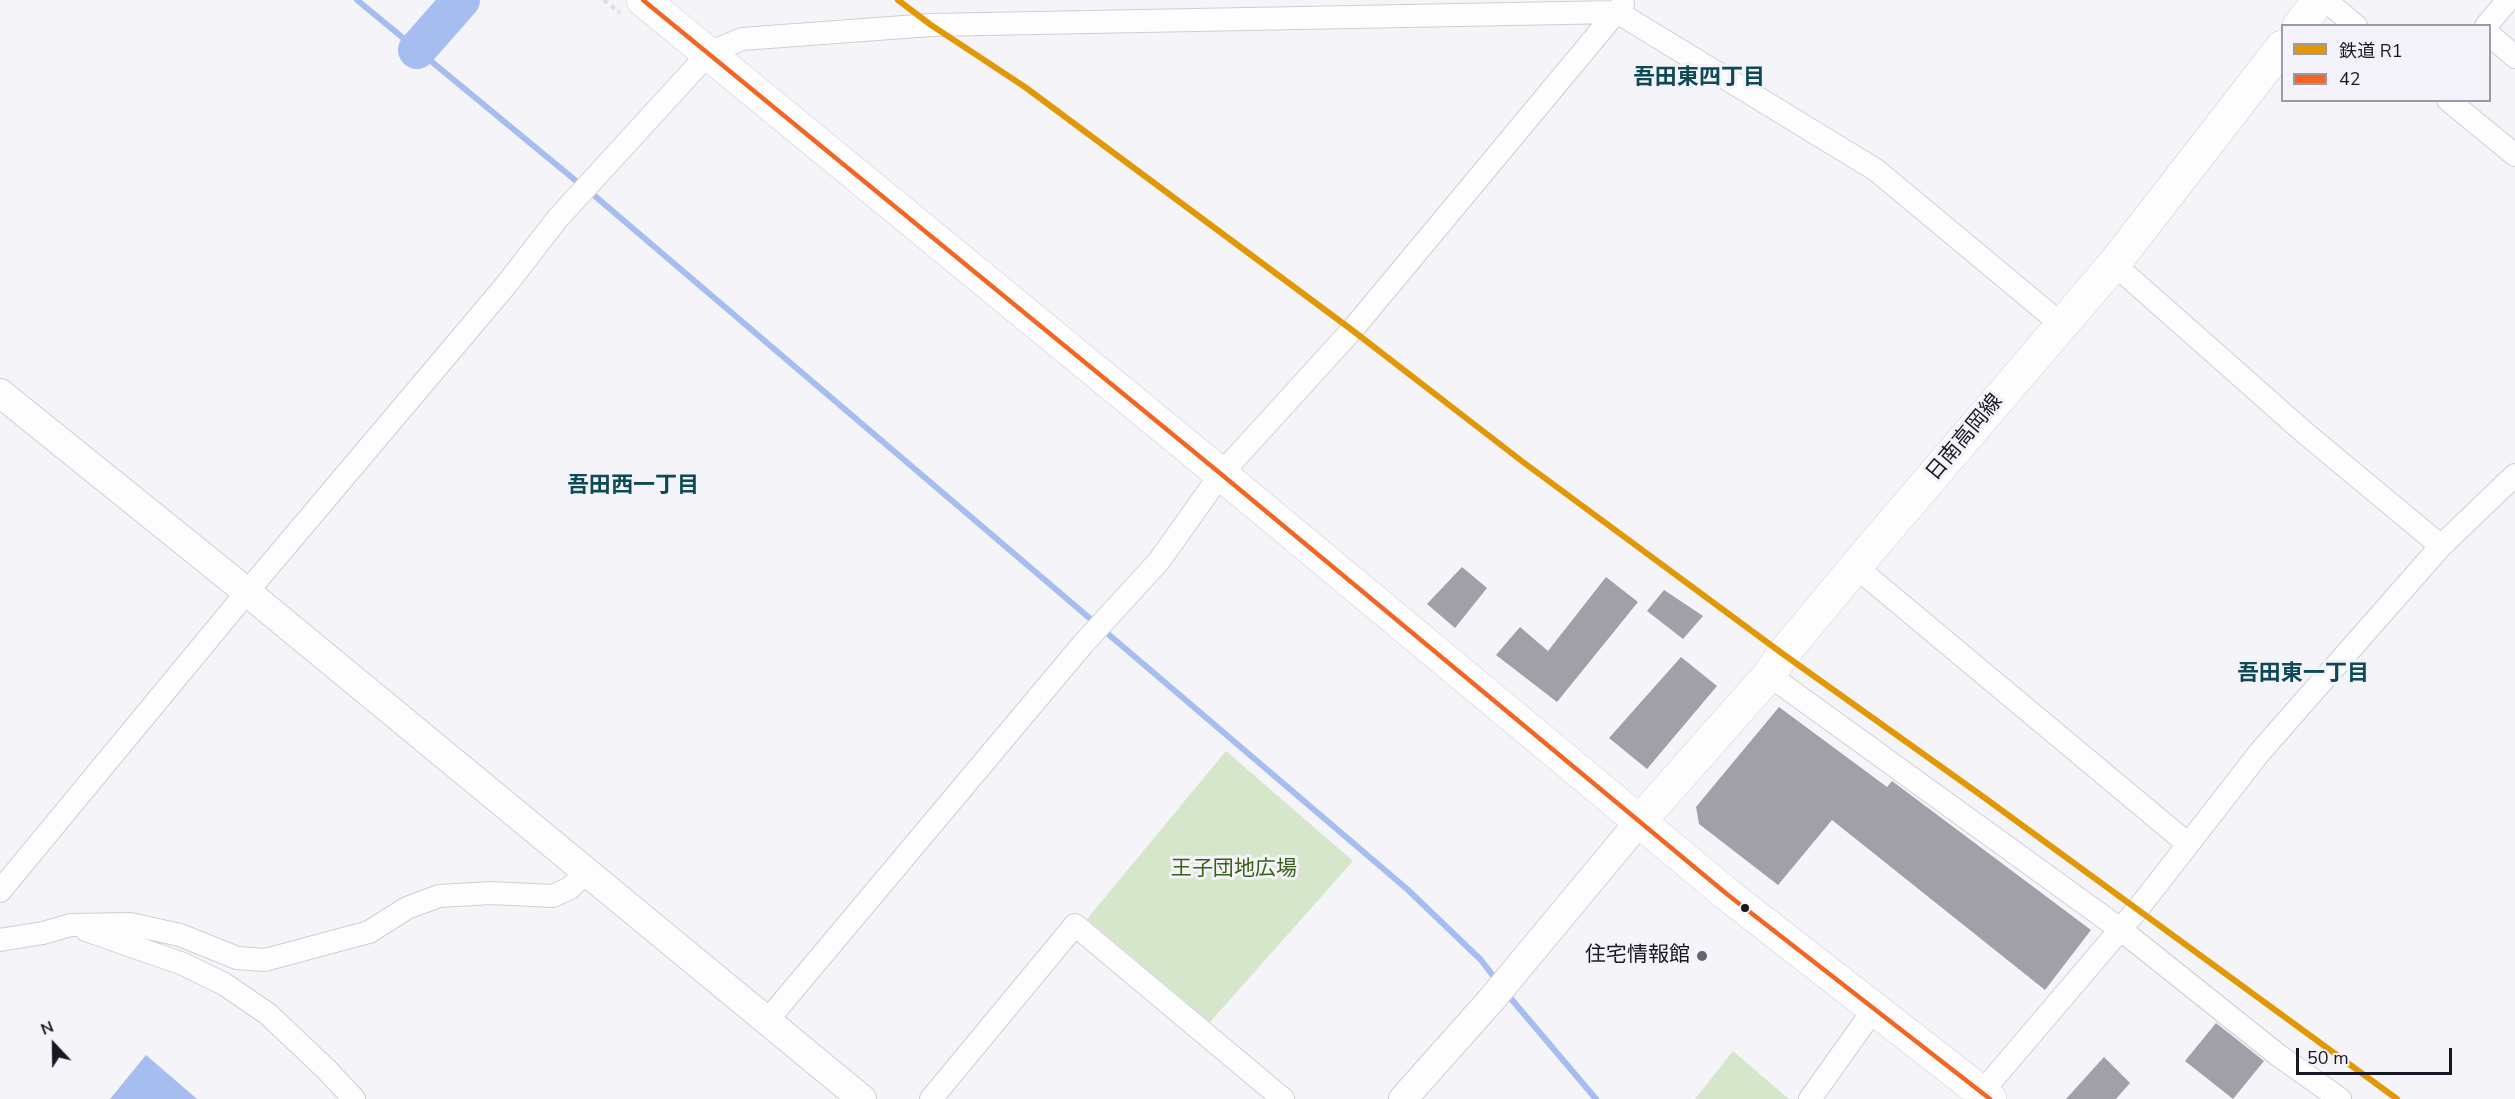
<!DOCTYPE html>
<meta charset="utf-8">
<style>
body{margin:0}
#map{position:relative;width:2515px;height:1099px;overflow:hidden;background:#f5f4f9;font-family:"Nunito Sans","Noto Sans JP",sans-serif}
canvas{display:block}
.legend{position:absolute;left:2281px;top:24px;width:210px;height:78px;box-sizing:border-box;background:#f4f3fa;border:2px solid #9c9ba4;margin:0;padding:8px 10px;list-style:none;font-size:18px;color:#191723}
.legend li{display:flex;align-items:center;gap:12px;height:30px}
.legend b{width:30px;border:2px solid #9c9ba4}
.north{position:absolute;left:24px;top:1015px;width:60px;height:60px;-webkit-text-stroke:4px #f4f3fa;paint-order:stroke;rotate:338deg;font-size:16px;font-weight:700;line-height:24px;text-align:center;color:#191723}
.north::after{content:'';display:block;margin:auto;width:21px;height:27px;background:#191723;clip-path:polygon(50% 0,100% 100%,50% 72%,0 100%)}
.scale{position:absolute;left:2296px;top:1048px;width:156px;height:27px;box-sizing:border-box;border:3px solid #191723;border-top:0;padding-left:8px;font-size:18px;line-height:21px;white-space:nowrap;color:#191723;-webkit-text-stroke:4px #f4f3fa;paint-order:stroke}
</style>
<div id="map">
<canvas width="2515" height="1099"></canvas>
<ul class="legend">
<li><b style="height:8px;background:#e19804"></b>鉄道 R1</li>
<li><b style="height:8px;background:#f26522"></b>42</li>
</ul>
<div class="north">N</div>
<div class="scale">50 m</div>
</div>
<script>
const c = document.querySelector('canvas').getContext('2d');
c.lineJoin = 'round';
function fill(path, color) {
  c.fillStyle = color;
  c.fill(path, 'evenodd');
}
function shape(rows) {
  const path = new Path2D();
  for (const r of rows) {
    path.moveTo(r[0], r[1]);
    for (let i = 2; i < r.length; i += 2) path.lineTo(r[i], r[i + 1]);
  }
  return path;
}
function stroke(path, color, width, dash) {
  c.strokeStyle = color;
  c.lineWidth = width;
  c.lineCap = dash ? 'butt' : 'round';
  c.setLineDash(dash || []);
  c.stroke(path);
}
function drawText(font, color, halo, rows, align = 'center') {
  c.font = font + ' "Nunito Sans","Noto Sans JP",sans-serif';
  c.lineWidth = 6;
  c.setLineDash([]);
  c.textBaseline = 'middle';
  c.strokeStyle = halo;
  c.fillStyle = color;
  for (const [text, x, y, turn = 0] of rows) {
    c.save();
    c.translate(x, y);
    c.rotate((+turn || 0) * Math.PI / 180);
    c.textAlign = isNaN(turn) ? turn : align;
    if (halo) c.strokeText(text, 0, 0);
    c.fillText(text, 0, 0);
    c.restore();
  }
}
const green = shape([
 [1226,751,1353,861,1210,1022,1087,919],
 [1733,1051,1789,1099,1695,1099]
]);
const water = shape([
 [146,1055,197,1099,110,1099]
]);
const stream = shape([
 [357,0,581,185],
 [589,191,1407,889,1481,960,1497,981],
 [1507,994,1596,1099]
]);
const river = shape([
 [417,50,461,0]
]);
const building = shape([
 [1462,567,1487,588,1455,628,1427,604],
 [1606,577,1638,602,1557,702,1496,655,1520,627,1548,651],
 [1664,590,1703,616,1683,639,1647,611],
 [1681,657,1717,686,1647,769,1609,738],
 [1779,707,1887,787,1892,781,2091,930,2045,990,1832,820,1778,885,1699,824,1696,807],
 [2216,1023,2264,1061,2233,1099,2185,1061],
 [2104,1057,2130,1083,2116,1099,2066,1099]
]);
const path = shape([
 [604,0,620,13]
]);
const minor = shape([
 [2325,0,2356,26],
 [2486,26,2508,0],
 [2490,35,2515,57],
 [2448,100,2515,155],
 [2114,264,2305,433,2441,546],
 [1856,567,2188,844],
 [1769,675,2120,929,2278,1055,2340,1099],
 [0,891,247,592,506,285,558,218,709,53,742,39,931,25,1617,12,1876,170,2061,324],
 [86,930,183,964,224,984,268,1014,327,1070,354,1099],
 [0,940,43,933,71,925,130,924,180,935,237,958,265,960,369,932,407,908,439,896,491,893,553,896,570,888,586,873],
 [766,1022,1083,644,1159,561,1221,474,1352,330,1623,4],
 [1982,1092,2137,910,2260,752,2441,546,2515,475],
 [931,1099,1075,925,1283,1099],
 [1810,1099,1874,1009]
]);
const tertiary = shape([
 [0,393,247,592,862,1099],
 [1403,1099,1492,999,1639,822]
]);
const primary = shape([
 [2299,26,2319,0],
 [1639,822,1769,675,1783,654,1867,553,2114,264,2282,47]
]);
const trunk = shape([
 [643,0,1221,474,1728,895,1990,1099]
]);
const bus1 = shape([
 [643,0,1221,474,1728,895,1990,1099]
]);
const rail1 = shape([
 [898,0,931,25,1025,87,1352,330,1523,462,1783,654,1978,793,2397,1099]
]);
const markers = [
 [1745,908,5,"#191723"],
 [1702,956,6,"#66646e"]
];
const streetNames = [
 ["日南高岡線",1965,438,-50]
];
const parkNames = [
 ["王子団地広場",1234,870]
];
const poiNames = [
 ["住宅情報館",1690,956]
];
const neighbourhoodNames = [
 ["吾田東四丁目",1699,79],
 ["吾田西一丁目",633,487],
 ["吾田東一丁目",2303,675]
];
fill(green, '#d5e6cb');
fill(water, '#a5bdef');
stroke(stream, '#a5bdef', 6);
stroke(river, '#a5bdef', 38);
fill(building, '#a1a0a8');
stroke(minor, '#ceced6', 24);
stroke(tertiary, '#ceced6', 30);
stroke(primary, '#ceced6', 34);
stroke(trunk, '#ceced6', 34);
stroke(path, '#dedee0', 4, [4.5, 4.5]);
stroke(minor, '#fefdfe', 22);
stroke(tertiary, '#fefdfe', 28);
stroke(primary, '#fefdfe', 33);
stroke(trunk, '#fefdfe', 33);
stroke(bus1, '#f26522', 4.5);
stroke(rail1, '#e19804', 6);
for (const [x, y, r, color] of markers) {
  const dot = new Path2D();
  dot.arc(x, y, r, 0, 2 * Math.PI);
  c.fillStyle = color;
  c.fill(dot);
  stroke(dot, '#f4f3fa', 2);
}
drawText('21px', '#191723', '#f4f3fa', streetNames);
drawText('21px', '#396017', '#f4f3fa', parkNames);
drawText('21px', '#191723', '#f4f3fa', poiNames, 'right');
drawText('bold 22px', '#0e4a55', '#f4f3fa', neighbourhoodNames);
</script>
